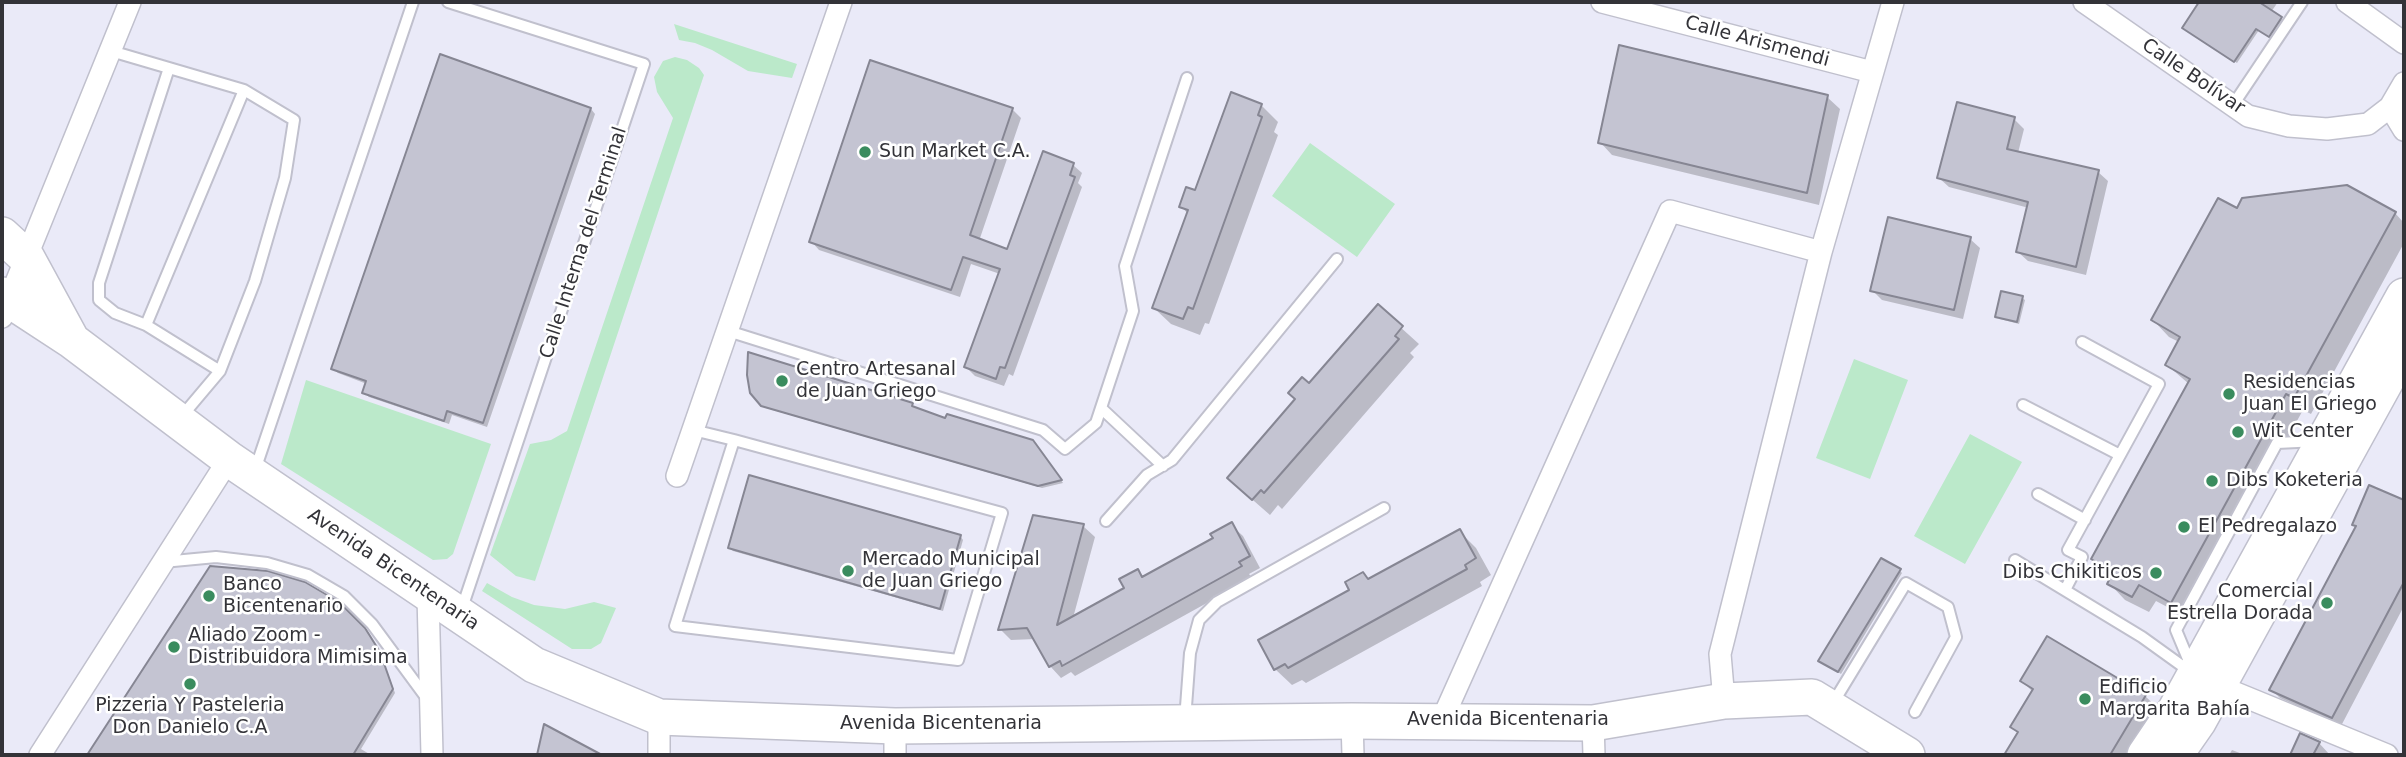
<!DOCTYPE html>
<meta charset="utf-8">
<style>
body{margin:0}
#map{position:relative;width:2406px;height:757px;overflow:hidden;background:#eaeaf8;font-family:"DejaVu Sans",sans-serif}
canvas{display:block}
.frame{position:absolute;inset:0;border:4px solid #333338;pointer-events:none}
</style>
<div id="map">
<canvas width="2406" height="757"></canvas>
<div class="frame"></div>
</div>
<script>
const c = document.querySelector('canvas').getContext('2d');
c.lineJoin = 'round';
function fill(path, color) {
  c.fillStyle = color;
  c.fill(path, 'evenodd');
}
function shape(rows) {
  const path = new Path2D();
  for (const r of rows) {
    path.moveTo(r[0], r[1]);
    for (let i = 2; i < r.length; i += 2) path.lineTo(r[i], r[i + 1]);
  }
  return path;
}
function stroke(path, color, width, dash) {
  c.strokeStyle = color;
  c.lineWidth = width;
  c.lineCap = dash ? 'butt' : 'round';
  c.setLineDash(dash || []);
  c.stroke(path);
}
function drawText(font, color, halo, rows, align = 'center') {
  c.font = font + ' "DejaVu Sans",sans-serif';
  c.lineWidth = 5;
  c.setLineDash([]);
  c.textBaseline = 'middle';
  c.strokeStyle = halo;
  c.fillStyle = color;
  for (const [text, x, y, turn = 0] of rows) {
    c.save();
    c.translate(x, y);
    c.rotate((+turn || 0) * Math.PI / 180);
    c.textAlign = isNaN(turn) ? turn : align;
    if (halo) c.strokeText(text, 0, 0);
    c.fillText(text, 0, 0);
    c.restore();
  }
}
const green = shape([
 [674,24,797,64,792,78,748,71,712,50,695,43,679,40],
 [675,57,687,60,699,68,704,75,535,581,516,576,490,555,530,444,551,440,567,431,673,118,657,92,654,77,663,61],
 [1310,143,1395,204,1357,257,1272,196],
 [1854,359,1908,380,1870,479,1816,458],
 [306,380,491,444,453,554,447,559,433,560,281,464],
 [1970,434,2022,462,1965,564,1914,536],
 [487,583,512,597,534,605,565,609,594,602,616,608,601,643,591,649,572,649,482,591]
]);
const shadow = shape([
 [2201,2,2278,2,2271,12,2284,21,2272,39,2259,30,2237,63,2184,28],
 [1827,97,1840,109,1819,205,1612,155,1600,142],
 [1261,105,1278,122,1274,132,1278,135,1209,324,1205,323,1200,335,1171,324,1154,308,1188,214,1181,206,1196,192],
 [591,109,595,114,487,427,452,415,449,424,369,397,364,392,367,384,338,373,333,369],
 [1012,109,1021,118,979,241,1008,252,1073,165,1082,173,1078,183,1082,187,1013,376,1009,374,1004,386,975,376,966,367,1000,274,971,264,960,297,819,250,811,241],
 [2014,119,2024,129,2018,153,2098,172,2108,181,2086,275,2028,261,2018,252,2029,208,1949,187,1939,178],
 [2237,210,2395,213,2404,223,2404,243,2311,414,2303,410,2188,618,2156,601,2149,612,2125,600,2109,583,2112,577,2093,559,2189,384,2167,365,2179,342,2169,337,2153,320],
 [1970,239,1980,248,1963,319,1882,300,1872,290],
 [2022,298,2025,300,2019,324,2000,319,1997,317],
 [1378,307,1419,344,1410,353,1414,357,1282,509,1278,505,1270,515,1246,494],
 [752,393,912,405,914,409,1036,445,1063,483,1042,488,766,408],
 [750,477,961,537,963,540,943,611,733,551,730,548],
 [2370,488,2404,502,2404,606,2341,726,2280,698,2271,689,2357,527,2354,524],
 [1231,525,1243,536,1260,568,1249,574,1252,578,1075,676,1071,672,1061,678,1050,666,1035,639,1011,640,1000,629,1083,526,1095,537,1073,618,1126,589,1138,571,1145,578,1215,539],
 [1459,531,1476,548,1491,575,1480,582,1482,586,1306,683,1302,680,1292,685,1275,669,1352,591,1363,574,1370,581],
 [211,568,367,633,382,657,395,693,361,749,371,755,90,755],
 [1900,571,1902,573,1841,674,1823,663],
 [2022,681,2145,696,2162,712,2136,755,2006,755,2019,734,2012,727,2033,692],
 [2301,736,2319,743,2330,755,2292,755],
 [2232,750,2245,755,2229,755]
]);
const building = shape([
 [2199,2,2259,2,2282,17,2269,37,2256,29,2234,62,2182,28,2199,2],
 [1619,45,1828,95,1807,193,1598,143,1619,45],
 [440,54,591,108,483,423,447,411,444,421,362,393,366,381,331,369,440,54],
 [870,60,1013,108,970,235,1007,249,1043,151,1074,163,1070,175,1075,177,1005,368,1000,367,996,379,964,367,1000,269,963,257,951,290,809,242,870,60],
 [1231,92,1262,104,1258,115,1262,117,1193,309,1188,307,1183,319,1152,308,1188,210,1179,207,1186,187,1195,190,1231,92],
 [1957,102,2015,117,2007,149,2099,170,2076,267,2016,252,2028,202,1937,178,1957,102],
 [2347,185,2396,212,2294,398,2286,394,2171,603,2139,585,2132,597,2107,584,2113,572,2091,559,2190,379,2165,365,2180,337,2151,320,2218,198,2237,208,2242,198,2347,185],
 [1888,217,1971,237,1954,310,1870,291,1888,217],
 [2001,291,2023,296,2017,322,1995,317,2001,291],
 [1378,304,1403,326,1395,336,1399,339,1264,493,1261,490,1252,500,1227,478,1295,399,1288,393,1302,377,1309,383,1378,304],
 [748,352,913,403,912,406,945,418,947,414,1033,440,1062,480,1038,486,761,406,750,393,747,375,748,352],
 [749,475,961,535,940,609,728,548,749,475],
 [2369,485,2404,500,2404,582,2332,718,2269,690,2356,526,2352,525,2369,485],
 [1033,515,1084,524,1057,625,1124,588,1119,579,1138,569,1142,577,1213,538,1210,534,1232,522,1250,556,1239,562,1242,566,1062,666,1060,661,1049,667,1027,628,998,630,1033,515],
 [1460,529,1476,558,1465,565,1467,569,1288,668,1285,664,1274,670,1258,640,1349,590,1345,582,1363,572,1368,579,1460,529],
 [1881,558,1901,569,1838,672,1818,661,1881,558],
 [210,566,268,571,305,582,339,602,365,628,380,652,393,689,353,755,87,755,210,566],
 [2047,636,2146,695,2110,755,2004,755,2018,732,2010,727,2033,689,2020,681,2047,636],
 [544,724,602,755,537,755,544,724],
 [2300,733,2320,742,2313,755,2290,755,2300,733]
]);
const lane = shape([
 [448,2,644,64,461,611],
 [111,51,244,90,294,120,285,178,255,281,220,371,182,416],
 [2233,105,2302,2],
 [146,325,115,313,99,300,99,283,169,68],
 [728,331,1043,430,1065,449,1096,423,1133,311,1125,266,1187,78],
 [220,371,146,325,244,90],
 [2023,405,2120,455],
 [1101,408,1163,466],
 [693,430,734,440,1002,513,958,660,675,626,734,440],
 [255,470,413,2],
 [2038,494,2085,520],
 [1106,521,1147,475,1172,460,1337,259],
 [2015,560,2142,637,2192,673],
 [163,562,216,557,267,563,308,575,344,596,372,624,428,700],
 [2065,590,2082,557,2068,550,2159,384,2082,342],
 [2191,666,2176,630,2277,443,2318,441],
 [1833,703,1906,583,1948,607,1956,637,1915,712],
 [1185,720,1190,653,1199,620,1217,602,1384,508]
]);
const street = shape([
 [1602,2,1872,72],
 [2084,2,2248,116,2289,126,2327,129,2368,124,2390,107,2404,83],
 [2347,2,2404,43],
 [2390,107,2404,130],
 [2,317,130,2],
 [677,476,841,2],
 [428,595,432,755],
 [2209,682,2387,755],
 [1724,701,1720,654,1821,252,1893,2],
 [659,717,659,755],
 [1442,720,1670,211,1821,252],
 [1352,721,1353,755],
 [1593,723,1594,755],
 [895,726,895,755],
 [40,755,229,459]
]);
const primary = shape([
 [2,235,27,258,70,337],
 [2,295,71,340,229,459,534,665,659,717,895,726,1352,721,1593,723,1724,701,1812,697,1907,755],
 [2145,755,2176,709,2404,296],
 [2175,755,2198,722,2404,348]
]);
const markers = [
 [865,152,7,"#3a8c5e"],
 [782,381,7,"#3a8c5e"],
 [2229,394,7,"#3a8c5e"],
 [2238,432,7,"#3a8c5e"],
 [2212,481,7,"#3a8c5e"],
 [2184,527,7,"#3a8c5e"],
 [848,571,7,"#3a8c5e"],
 [2156,573,7,"#3a8c5e"],
 [209,596,7,"#3a8c5e"],
 [2327,603,7,"#3a8c5e"],
 [174,647,7,"#3a8c5e"],
 [190,684,7,"#3a8c5e"],
 [2085,699,7,"#3a8c5e"]
];
const streetNames = [
 ["Calle Arismendi",1757,42,15],
 ["Calle Bolívar",2193,77,34],
 ["Calle Interna del Terminal",584,243,-72],
 ["Avenida Bicentenaria",393,570,34],
 ["Avenida Bicentenaria",1508,720],
 ["Avenida Bicentenaria",941,724]
];
const poiNames = [
 ["Sun Market C.A.",879,152],
 ["Centro Artesanal",796,370],
 ["de Juan Griego",796,392],
 ["Residencias",2243,383],
 ["Juan El Griego",2243,405],
 ["Wit Center",2252,432],
 ["Dibs Koketeria",2226,481],
 ["El Pedregalazo",2198,527],
 ["Mercado Municipal",862,560],
 ["de Juan Griego",862,582],
 ["Dibs Chikiticos",2142,573,"right"],
 ["Banco",223,585],
 ["Bicentenario",223,607],
 ["Comercial",2313,592,"right"],
 ["Estrella Dorada",2313,614,"right"],
 ["Aliado Zoom -",188,636],
 ["Distribuidora Mimisima",188,658],
 ["Edificio",2099,688],
 ["Margarita Bahía",2099,710],
 ["Pizzeria Y Pasteleria",190,706,"center"],
 ["Don Danielo C.A",190,728,"center"]
];
fill(green, '#bbe9ca');
fill(shadow, '#0003');
fill(building, '#c4c4d2');
stroke(building, '#868693', 2);
stroke(lane, '#c0c0cd', 14);
stroke(street, '#c0c0cd', 24);
stroke(primary, '#c0c0cd', 38);
stroke(lane, '#fff', 10);
stroke(street, '#fff', 21);
stroke(primary, '#fff', 35);
for (const [x, y, r, color] of markers) {
  const dot = new Path2D();
  dot.arc(x, y, r, 0, 2 * Math.PI);
  c.fillStyle = color;
  c.fill(dot);
  stroke(dot, '#fff', 2.5);
}
drawText('19px', '#333338', '#fff', streetNames);
drawText('19px', '#333338', '#fff', poiNames, 'left');
</script>
